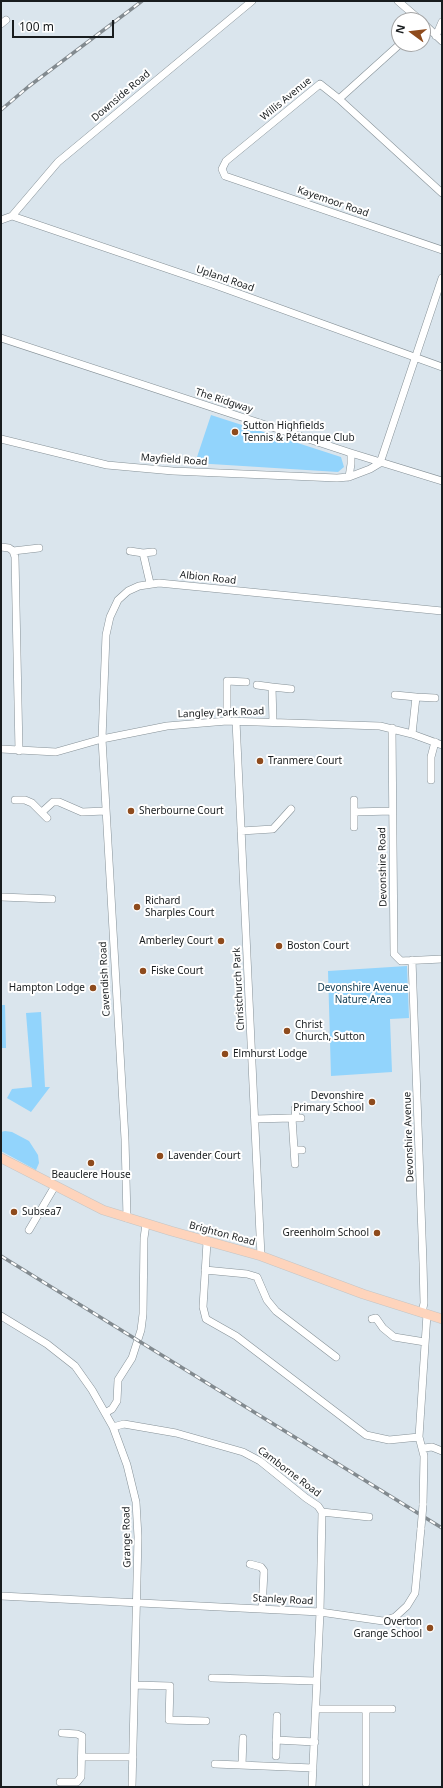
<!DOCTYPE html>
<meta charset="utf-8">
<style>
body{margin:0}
#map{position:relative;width:443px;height:1788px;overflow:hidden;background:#dae5ed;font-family:"Noto Sans",sans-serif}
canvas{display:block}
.frame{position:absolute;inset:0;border:2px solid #181c1e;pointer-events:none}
.north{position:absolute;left:391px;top:12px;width:40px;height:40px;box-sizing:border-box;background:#fff;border:1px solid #a3a4a5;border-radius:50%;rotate:285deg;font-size:11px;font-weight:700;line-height:16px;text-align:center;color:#181c1e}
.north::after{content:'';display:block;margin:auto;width:14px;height:18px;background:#8e4b1d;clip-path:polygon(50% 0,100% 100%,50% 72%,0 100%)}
.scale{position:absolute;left:12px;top:20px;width:102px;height:18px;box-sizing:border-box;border:2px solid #181c1e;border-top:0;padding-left:5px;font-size:12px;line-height:14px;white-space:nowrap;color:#181c1e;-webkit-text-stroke:3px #fff;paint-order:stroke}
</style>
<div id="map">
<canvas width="443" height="1788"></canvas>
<div class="frame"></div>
<div class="north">N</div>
<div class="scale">100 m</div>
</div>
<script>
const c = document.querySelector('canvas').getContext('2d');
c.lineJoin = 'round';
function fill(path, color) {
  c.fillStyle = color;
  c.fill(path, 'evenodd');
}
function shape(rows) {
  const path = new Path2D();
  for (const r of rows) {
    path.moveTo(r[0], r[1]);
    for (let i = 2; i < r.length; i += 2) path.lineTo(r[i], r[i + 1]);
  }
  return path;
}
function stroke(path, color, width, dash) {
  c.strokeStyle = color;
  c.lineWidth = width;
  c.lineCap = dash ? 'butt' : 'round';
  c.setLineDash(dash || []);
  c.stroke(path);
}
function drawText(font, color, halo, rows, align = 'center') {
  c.font = font + ' "Noto Sans",sans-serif';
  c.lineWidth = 4;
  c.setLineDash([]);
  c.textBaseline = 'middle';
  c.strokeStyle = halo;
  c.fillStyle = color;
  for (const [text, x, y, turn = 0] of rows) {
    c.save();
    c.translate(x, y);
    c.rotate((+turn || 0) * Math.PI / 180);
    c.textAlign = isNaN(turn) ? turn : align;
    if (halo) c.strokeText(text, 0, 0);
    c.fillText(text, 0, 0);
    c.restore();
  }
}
const green = shape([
 [211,415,341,457,344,467,338,472,195,463],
 [407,966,409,1018,390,1019,392,1072,331,1076,328,971],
 [1,1005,5,1005,6,1048,1,1048],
 [41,1012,45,1087,50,1087,31,1112,7,1098,12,1089,32,1087,26,1013],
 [5,1131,12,1132,29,1141,38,1155,39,1163,36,1170,1,1151,1,1132]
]);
const minor = shape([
 [398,1,420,20],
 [423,23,442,41],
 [1,24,6,20],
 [436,36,442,22],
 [400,44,339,99,320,84,226,161,222,169,225,176,442,250],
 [339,99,442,193],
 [12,216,58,162,252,1],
 [1,220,12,216,215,285,442,367],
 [1,338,351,453,442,481],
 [1,439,107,465,173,471,337,478,349,477,351,464,351,453],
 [349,477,370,469,380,463,442,278],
 [1,547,9,548,13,551,15,557,19,751],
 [13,551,39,548],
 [130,551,143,553],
 [150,583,143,553,153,552],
 [257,685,272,687],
 [395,695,416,697,412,734],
 [416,697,435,698],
 [227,721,227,681,246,682],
 [236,721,261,1256],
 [273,722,272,687,291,689],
 [392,728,394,954,401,961,442,959],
 [1,749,56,752,102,739,167,726,227,721,380,726,412,734,442,745],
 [431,780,431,757,435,742],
 [15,800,25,800,32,803,47,818],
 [354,800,354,812,392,811],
 [42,812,53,802,59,802,82,812,105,811],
 [354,812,354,827],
 [241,831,273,829,291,809],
 [1,897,52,899],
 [412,960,423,1263,424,1303,422,1313],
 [295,1109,296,1118],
 [292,1118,301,1118],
 [255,1119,292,1118,295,1164],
 [294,1150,302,1150],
 [127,1218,125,1139,102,739,106,635,110,617,118,600,128,591,139,586,159,583,442,611],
 [29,1230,55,1186],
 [207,1242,203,1307,206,1319,236,1336,366,1435,389,1440,419,1437],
 [205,1270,247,1274,257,1277,267,1300,276,1311,336,1357],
 [1,1316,47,1344,75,1366,92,1390,113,1427,127,1465,136,1502,138,1537,132,1787],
 [372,1319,376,1318,383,1328,394,1337,425,1342],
 [105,1413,112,1409,117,1401,118,1380,132,1358,141,1330,143,1314,144,1238,146,1224],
 [113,1427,124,1424,176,1433,243,1452,260,1461,306,1498,318,1506,322,1512,320,1612,312,1787],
 [424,1448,432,1447,442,1451],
 [423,1505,424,1456,419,1437,427,1314],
 [322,1512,369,1517],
 [250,1564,261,1567,264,1571,262,1609],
 [1,1596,320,1612,383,1621,395,1617,407,1606,415,1593,421,1528],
 [212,1678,316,1681],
 [135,1685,170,1686,169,1720,206,1721],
 [317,1709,366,1709,366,1783],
 [366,1709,392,1709],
 [276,1740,315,1742],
 [276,1756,277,1716],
 [82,1757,133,1757],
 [215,1764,313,1768],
 [242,1765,243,1738],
 [60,1782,77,1782,81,1777,82,1736,77,1734,62,1733]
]);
const major = shape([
 [1,1158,103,1210,171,1231,261,1256,363,1294,442,1319]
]);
const rail = shape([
 [1,110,28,87,142,1],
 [1,1256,442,1528]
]);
const minorBridge = shape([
 [421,1528,423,1505]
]);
const markers = [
 [235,432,4,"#8e4b1d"],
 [260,761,4,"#8e4b1d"],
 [131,811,4,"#8e4b1d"],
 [137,907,4,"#8e4b1d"],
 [221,941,4,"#8e4b1d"],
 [279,946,4,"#8e4b1d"],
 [143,971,4,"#8e4b1d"],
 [93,988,4,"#8e4b1d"],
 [287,1031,4,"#8e4b1d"],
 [225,1054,4,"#8e4b1d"],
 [372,1102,4,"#8e4b1d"],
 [160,1156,4,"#8e4b1d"],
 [91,1163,4,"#8e4b1d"],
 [14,1212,4,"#8e4b1d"],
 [377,1233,4,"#8e4b1d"],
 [430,1628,4,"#8e4b1d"]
];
const streetNames = [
 ["Downside Road",121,96,-40],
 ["Willis Avenue",286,99,-39],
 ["Kayemoor Road",333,202,19],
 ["Upland Road",225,279,19],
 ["The Ridgway",224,401,18],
 ["Mayfield Road",174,460,4],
 ["Albion Road",208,578,6],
 ["Langley Park Road",221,713,-2],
 ["Devonshire Road",383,867,-91],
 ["Cavendish Road",105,979,-93],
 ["Christchurch Park",239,989,-93],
 ["Devonshire Avenue",409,1137,-92],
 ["Brighton Road",222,1234,15],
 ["Camborne Road",289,1472,37],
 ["Grange Road",127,1537,-91],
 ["Stanley Road",283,1600,3]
];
const poiNames = [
 ["Sutton Highfields",243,426],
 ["Tennis & Pétanque Club",243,438],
 ["Tranmere Court",268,761],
 ["Sherbourne Court",139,811],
 ["Richard",145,901],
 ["Sharples Court",145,913],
 ["Amberley Court",213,941,"right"],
 ["Boston Court",287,946],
 ["Fiske Court",151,971],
 ["Hampton Lodge",85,988,"right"],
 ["Christ",295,1025],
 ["Church, Sutton",295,1037],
 ["Elmhurst Lodge",233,1054],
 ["Devonshire",364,1096,"right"],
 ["Primary School",364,1108,"right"],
 ["Lavender Court",168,1156],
 ["Beauclere House",91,1175,"center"],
 ["Subsea7",22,1212],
 ["Greenholm School",369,1233,"right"],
 ["Overton",422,1622,"right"],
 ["Grange School",422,1634,"right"]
];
const parkNames = [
 ["Devonshire Avenue",363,988],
 ["Nature Area",363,1000]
];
fill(green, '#92d4fc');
stroke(minor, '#869197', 8);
stroke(major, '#c3c4c4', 10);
stroke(minor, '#fff', 7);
stroke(major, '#fed4bc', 9);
stroke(rail, '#828a8f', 3.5);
stroke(rail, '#fff', 2, [6]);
stroke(minorBridge, '#869197', 8, []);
stroke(minorBridge, '#fff', 7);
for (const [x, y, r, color] of markers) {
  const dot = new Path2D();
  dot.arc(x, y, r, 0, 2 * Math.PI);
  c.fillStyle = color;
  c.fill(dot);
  stroke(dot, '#fff', 1.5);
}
drawText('10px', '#181c1e', '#fff', streetNames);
drawText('10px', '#181c1e', '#fff', poiNames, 'left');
drawText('10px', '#0e3950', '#fff', parkNames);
</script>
